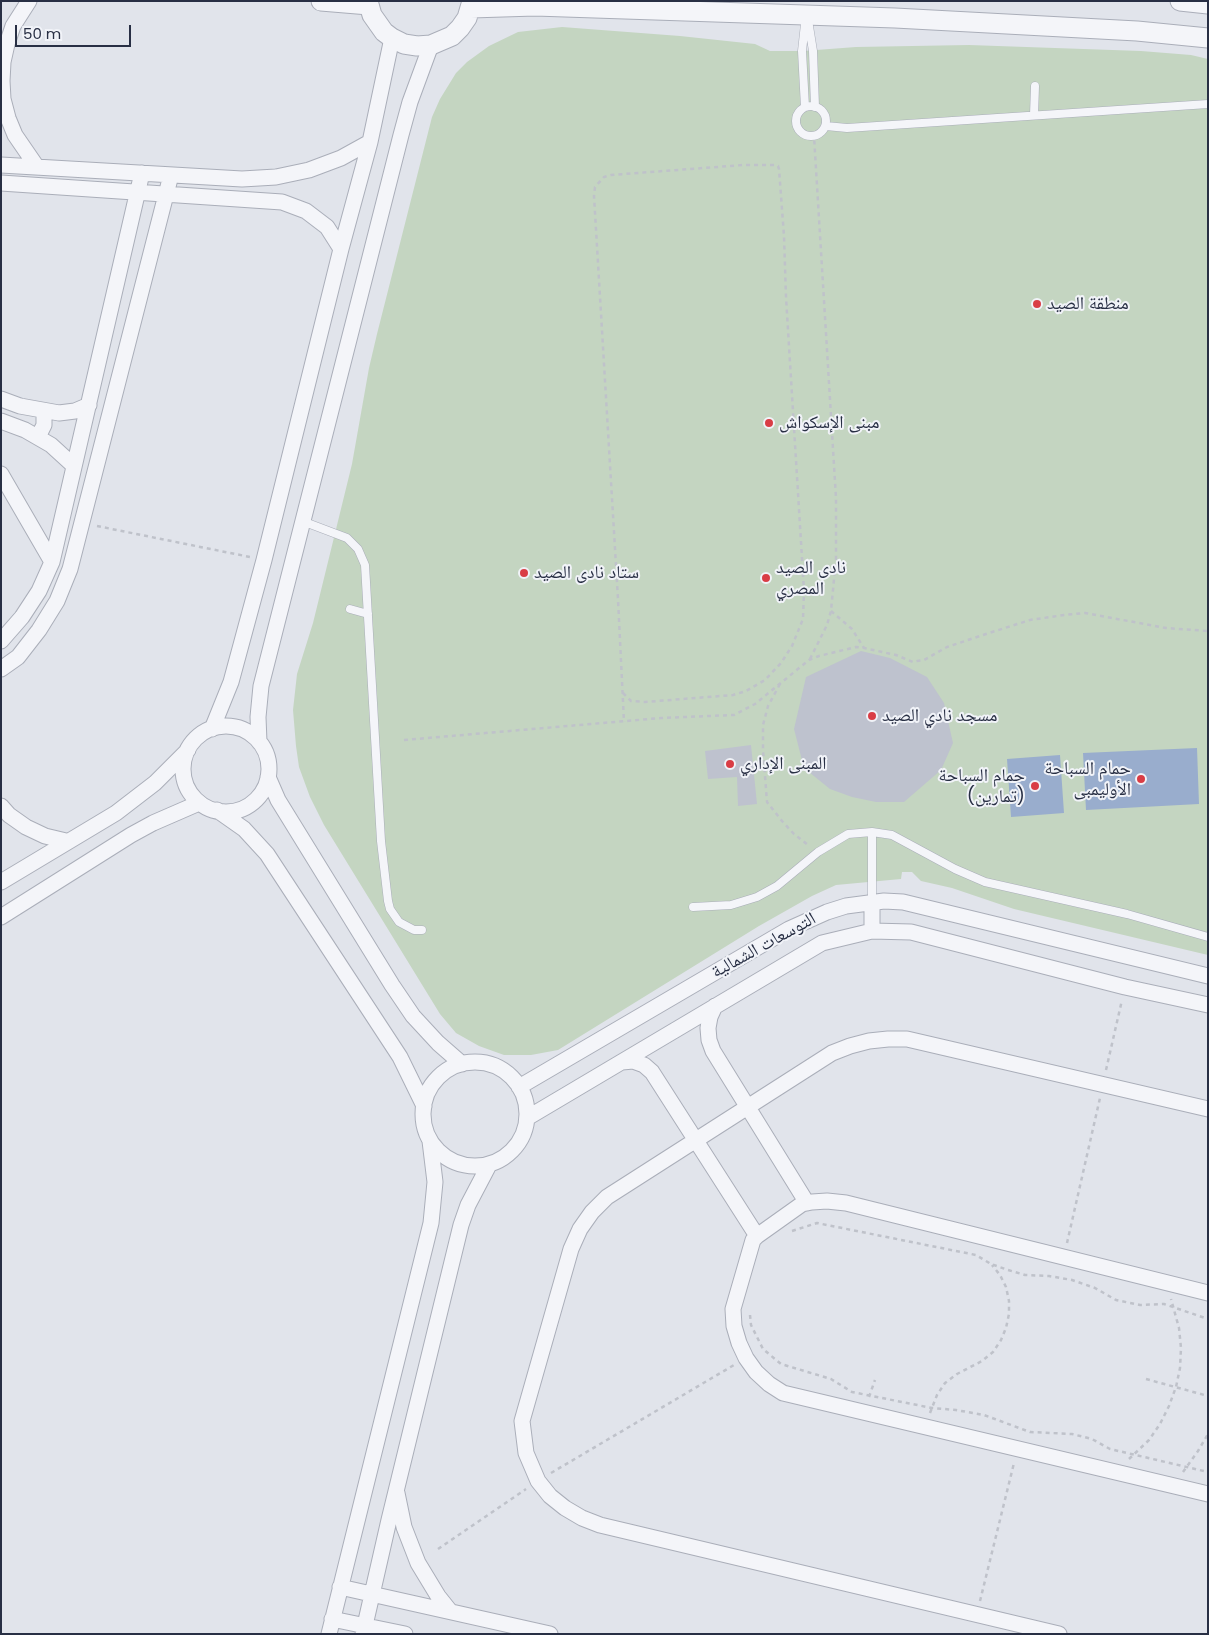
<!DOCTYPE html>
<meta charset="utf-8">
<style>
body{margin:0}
#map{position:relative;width:1209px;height:1635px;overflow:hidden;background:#e1e4eb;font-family:Poppins,sans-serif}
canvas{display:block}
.frame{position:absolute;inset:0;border:2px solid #282f44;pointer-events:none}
.scale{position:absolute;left:15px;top:25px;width:116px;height:22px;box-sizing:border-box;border:2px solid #282f44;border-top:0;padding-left:6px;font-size:15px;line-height:18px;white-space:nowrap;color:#282f44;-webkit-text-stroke:4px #f1f3f8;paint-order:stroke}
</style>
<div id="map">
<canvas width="1209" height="1635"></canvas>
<div class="frame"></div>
<div class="scale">50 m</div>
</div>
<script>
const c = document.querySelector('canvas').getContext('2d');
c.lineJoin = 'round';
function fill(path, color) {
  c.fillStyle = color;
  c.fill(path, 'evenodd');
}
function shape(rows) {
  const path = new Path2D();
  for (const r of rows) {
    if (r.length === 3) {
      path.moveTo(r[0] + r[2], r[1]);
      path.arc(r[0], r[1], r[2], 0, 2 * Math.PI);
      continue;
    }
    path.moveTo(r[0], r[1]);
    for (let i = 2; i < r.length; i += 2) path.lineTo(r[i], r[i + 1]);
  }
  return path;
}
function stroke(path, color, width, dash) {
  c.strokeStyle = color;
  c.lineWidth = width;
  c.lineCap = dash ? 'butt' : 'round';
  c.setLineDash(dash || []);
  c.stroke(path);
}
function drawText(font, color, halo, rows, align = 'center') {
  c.font = font + ' Poppins,"Noto Naskh Arabic",sans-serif';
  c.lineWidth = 4;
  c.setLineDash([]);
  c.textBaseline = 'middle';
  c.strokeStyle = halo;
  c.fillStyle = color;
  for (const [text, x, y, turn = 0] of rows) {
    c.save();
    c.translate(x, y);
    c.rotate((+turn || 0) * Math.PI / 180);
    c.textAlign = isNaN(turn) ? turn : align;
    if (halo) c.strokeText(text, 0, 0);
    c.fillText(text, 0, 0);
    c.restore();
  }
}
const green = shape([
 [562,27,680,36,755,44,770,51,803,51,856,47,969,45,1141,51,1191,55,1208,59,1208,955,1014,909,952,888,921,881,912,872,902,872,901,879,836,885,812,896,759,926,558,1050,531,1055,504,1055,479,1046,456,1033,440,1014,324,825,310,797,299,767,296,746,293,710,297,674,313,623,352,464,369,368,377,334,432,117,440,99,456,73,467,62,489,46,518,32]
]);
const water = shape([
 [1197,748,1199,804,1086,810,1083,753],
 [1060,755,1064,813,1011,817,1007,759]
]);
const building = shape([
 [861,651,890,658,927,677,944,703,953,743,941,770,904,802,876,802,852,797,830,789,804,768,794,729,806,677],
 [751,745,757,804,738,806,737,777,708,779,705,751]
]);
const path = shape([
 [97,526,250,557],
 [831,611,852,629,864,648],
 [810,659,827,625,831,611,836,558,836,498,814,136],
 [780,684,768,706,763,725,763,750,767,802,782,821,794,834,808,845],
 [623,693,631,701,645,702,733,695,746,691,765,680,781,663,792,646,803,619,804,591,786,297,784,236,779,169,778,166,775,165,743,165,611,175,604,177,595,187,594,196,618,599,624,722],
 [404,740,661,718,734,715,755,704,809,660,819,656,856,647,864,648,896,655,913,662,917,661,924,660,947,647,986,634,1030,620,1064,615,1085,613,1166,628,1208,631],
 [1106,1070,1122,1000],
 [792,1231,817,1223,976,1255,991,1264,1008,1270,1025,1275,1049,1276,1072,1280,1095,1288,1116,1300,1140,1305,1164,1304,1208,1319],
 [1067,1243,1100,1098],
 [750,1315,751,1325,763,1349,781,1364,831,1379,852,1392,932,1408,956,1410,984,1415,1030,1432,1072,1434,1092,1439,1110,1449,1208,1472],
 [1146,1379,1208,1396],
 [869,1397,875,1380],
 [930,1413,937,1395,945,1383,957,1374,982,1361,993,1352,1001,1340,1006,1328,1009,1314,1009,1301,1006,1287,1000,1275,992,1265],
 [1129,1459,1149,1440,1160,1424,1169,1406,1176,1387,1180,1368,1181,1348,1179,1328,1171,1299],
 [1183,1472,1198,1451,1208,1434],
 [551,1473,734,1365],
 [438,1549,526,1489],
 [980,1601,1014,1463]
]);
const service = shape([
 [808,20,813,51,815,107],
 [811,121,15],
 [805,107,802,51,806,15],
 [1034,115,1035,86],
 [826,126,847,128,1208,104],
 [302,521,347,538,358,549,365,565,381,841,388,901,390,909,399,922,414,930,422,930],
 [350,609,368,614],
 [872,902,872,832],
 [693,907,731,905,757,897,777,886,818,852,848,834,872,832,892,835,955,869,985,882,1127,914,1208,937]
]);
const minor = shape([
 [29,1,13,26,7,44,3,62,2,81,3,99,8,118,15,135,37,167],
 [1,165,242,179,276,177,309,170,341,158,370,142],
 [1,183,282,202,306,211,327,227,341,249],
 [1,399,20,406,59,413,75,411,89,405],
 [1,421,25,430,51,445,74,466],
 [38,437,44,425,44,411],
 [1,474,52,562],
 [1,641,22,617,39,591,52,562,142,173],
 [1,669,18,657,39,630,57,601,70,569,171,175],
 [226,769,43],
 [212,729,231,682,264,560,341,249,370,142,392,38],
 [259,742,258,717,261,686,401,135,410,102,431,45],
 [268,777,278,800,392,985,413,1016,438,1043,462,1064],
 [1,806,9,815,26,827,45,836,66,841],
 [217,810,244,829,267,854,400,1057,424,1106],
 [1,882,116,813,155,783,188,750],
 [872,902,872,931],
 [1,917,131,835,153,823,199,803],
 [715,1006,710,1017,708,1028,709,1040,713,1051,807,1203],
 [622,1062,633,1061,644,1065,652,1072,757,1236],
 [475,1114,52],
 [519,1087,789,929,827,912,846,906,884,901,903,902,1208,976],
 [527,1118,822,943,872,931,911,932,1125,987,1208,1005],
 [1208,1293,846,1203,827,1201,812,1202,802,1204,757,1236,753,1240,733,1309,734,1326,739,1343,746,1358,756,1372,769,1384,783,1393,1208,1494],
 [397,1493,404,1527,418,1563,438,1596,450,1611],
 [340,1587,550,1634],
 [332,1619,405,1634],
 [329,1634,431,1223,435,1182,430,1141],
 [363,1634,389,1520,461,1225,468,1205,489,1165],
 [1059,1634,600,1525,582,1518,565,1508,550,1496,538,1481,526,1453,522,1421,571,1249,580,1229,592,1212,607,1197,832,1053,850,1046,869,1041,888,1039,907,1039,1208,1109]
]);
const tertiary = shape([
 [321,1,369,5],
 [368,1,372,15,384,32,392,38,404,44,417,46,431,45,452,36,460,28,467,18,472,1],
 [1180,1,1208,4],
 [471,8,535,6,895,18,1137,31,1208,38]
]);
const markers = [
 [1037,304,5,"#d93d45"],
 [769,423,5,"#d93d45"],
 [524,573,5,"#d93d45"],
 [766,578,5,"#d93d45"],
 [872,716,5,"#d93d45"],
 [730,764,5,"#d93d45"],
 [1141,779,5,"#d93d45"],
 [1035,786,5,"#d93d45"]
];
const poiNames = [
 ["منطقة الصيد",1047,304],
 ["مبنى الإسكواش",779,423],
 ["نادى الصيد",776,568],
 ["المصري",776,589],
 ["ستاد نادى الصيد",534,573],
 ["مسجد نادي الصيد",882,716],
 ["المبنى الإداري",740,764],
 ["حمام السباحة",1131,769,"right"],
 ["الأوليمبى",1131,790,"right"],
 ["حمام السباحة",1025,776,"right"],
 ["(تمارين)",1025,797,"right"]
];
const streetNames = [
 ["التوسعات الشمالية",764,946,-29]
];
fill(green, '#c4d5c1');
fill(water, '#99adcd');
fill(building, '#bec2ce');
stroke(service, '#aaaeb9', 9);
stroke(minor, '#aaaeb9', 17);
stroke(tertiary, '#aaaeb9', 21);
stroke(path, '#bfc2ca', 2.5, [4, 4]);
stroke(service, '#f4f5f9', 8);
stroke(minor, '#f4f5f9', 15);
stroke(tertiary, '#f4f5f9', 19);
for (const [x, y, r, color] of markers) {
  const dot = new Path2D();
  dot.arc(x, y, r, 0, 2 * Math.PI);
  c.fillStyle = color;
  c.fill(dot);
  stroke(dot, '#f1f3f8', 2);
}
drawText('18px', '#282f44', '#f1f3f8', poiNames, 'left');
drawText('18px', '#282f44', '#f1f3f8', streetNames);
</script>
